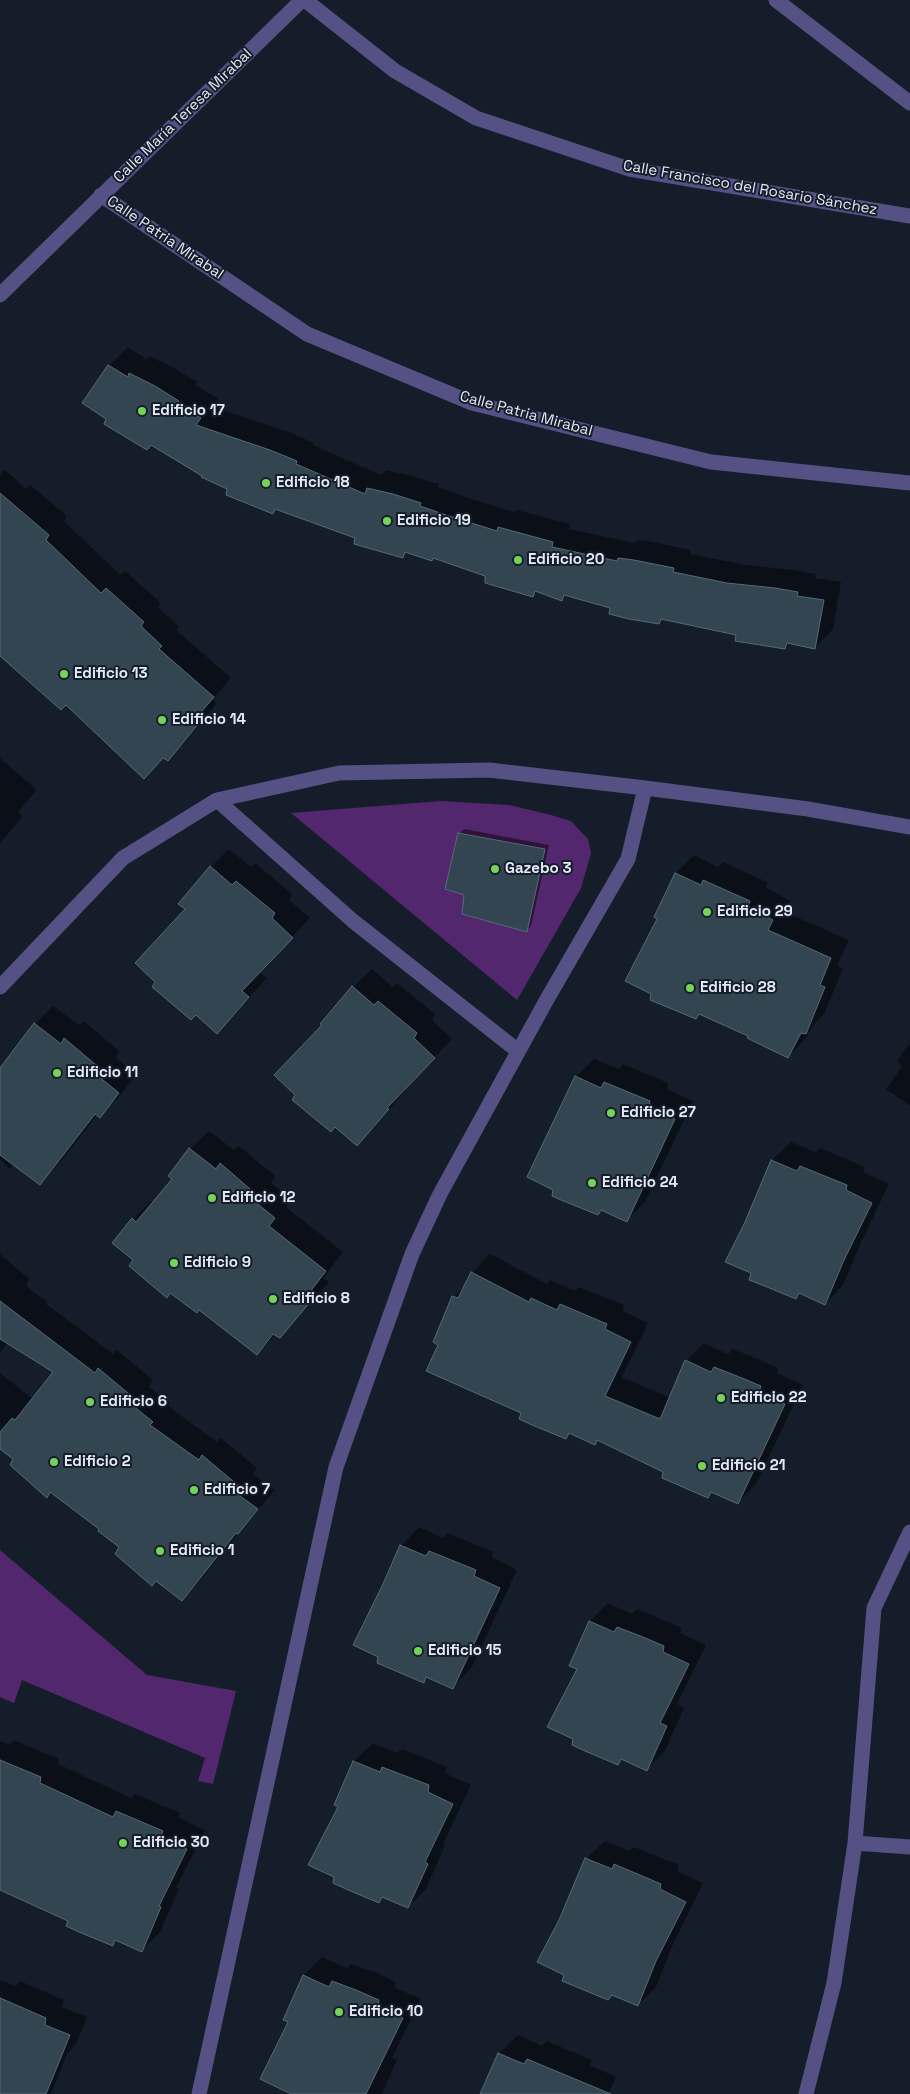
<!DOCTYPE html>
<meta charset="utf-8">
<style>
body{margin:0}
canvas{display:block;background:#151d2b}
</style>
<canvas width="910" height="2094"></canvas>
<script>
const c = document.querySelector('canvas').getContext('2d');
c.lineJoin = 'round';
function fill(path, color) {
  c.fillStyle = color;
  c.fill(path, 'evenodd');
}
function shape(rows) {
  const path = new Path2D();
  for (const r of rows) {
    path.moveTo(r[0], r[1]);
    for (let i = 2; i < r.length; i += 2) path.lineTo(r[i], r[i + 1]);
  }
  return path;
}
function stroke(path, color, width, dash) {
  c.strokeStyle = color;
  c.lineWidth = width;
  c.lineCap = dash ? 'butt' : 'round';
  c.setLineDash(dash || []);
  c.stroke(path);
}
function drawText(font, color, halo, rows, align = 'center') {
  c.font = font + ' "Space Grotesk",sans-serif';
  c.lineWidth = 4;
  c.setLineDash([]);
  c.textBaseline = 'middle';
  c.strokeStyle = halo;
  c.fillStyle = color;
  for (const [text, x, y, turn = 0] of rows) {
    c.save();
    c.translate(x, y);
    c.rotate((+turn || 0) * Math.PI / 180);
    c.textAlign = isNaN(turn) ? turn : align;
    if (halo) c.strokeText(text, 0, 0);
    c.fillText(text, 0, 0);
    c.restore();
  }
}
const green = shape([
 [441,801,509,805,551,815,571,821,588,839,591,853,581,888,517,1000,291,813],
 [0,1550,147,1675,236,1691,213,1784,198,1781,205,1758,22,1680,14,1703,0,1697]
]);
const shadow = shape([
 [128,347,146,359,149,356,174,368,197,382,195,385,218,399,214,407,289,432,314,443,313,445,381,475,386,470,412,476,439,484,438,487,465,497,514,512,517,510,570,524,569,529,635,543,638,540,652,542,691,550,690,554,746,565,794,570,816,574,815,578,841,582,833,629,815,648,790,643,785,648,737,634,664,618,658,623,566,595,562,599,537,591,532,596,487,575,434,557,407,551,402,556,277,508,272,512,204,475,107,418,109,366],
 [5,470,26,489,30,485,67,516,64,521,120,575,125,571,161,603,158,607,179,627,176,630,231,678,213,699,217,703,186,741,168,760,164,757,144,778,66,704,0,647,0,474],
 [0,758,37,790,18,812,23,816,0,843],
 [464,829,549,845,531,926,526,931,465,894,459,834],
 [229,849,251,867,255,863,292,894,289,900,310,918,259,972,267,978,217,1032,187,909,211,867],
 [694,855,718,867,723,862,767,882,766,888,791,901,785,912,849,940,837,966,843,969,824,1014,813,1025,806,1038,788,1057,749,1035,701,1013,696,1018,659,918,676,873],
 [372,969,393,987,397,983,435,1014,432,1020,452,1039,404,1089,406,1090,375,1126,357,1145,324,1025,353,987],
 [53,1006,79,1025,84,1021,119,1051,116,1058,137,1074,118,1098,100,1116,98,1114,58,1165,40,1184,14,1164,10,1169,0,1160,0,1069,35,1024],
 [910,1043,910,1106,886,1089,902,1066,897,1061],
 [594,1059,619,1069,623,1064,668,1083,667,1089,693,1101,645,1202,627,1220,602,1209,598,1213,576,1077],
 [209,1131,234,1150,239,1146,275,1176,271,1183,292,1199,286,1207,343,1252,323,1278,329,1282,280,1336,276,1334,257,1354,200,1309,171,1292,167,1297,135,1259,133,1219,151,1201,154,1203,173,1179,190,1149],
 [791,1142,815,1152,820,1148,865,1167,863,1172,889,1184,862,1240,843,1285,825,1304,800,1293,795,1298,752,1273,746,1222,772,1160],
 [0,1254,29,1279,26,1286,47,1302,46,1304,113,1354,117,1350,153,1380,149,1387,170,1403,168,1406,217,1442,221,1438,257,1468,253,1474,275,1490,243,1527,200,1581,182,1600,101,1529,51,1491,47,1496,15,1459,0,1448,0,1373,33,1399,54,1372,8,1342,0,1353],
 [490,1254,547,1284,550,1280,575,1291,579,1287,624,1305,623,1311,648,1323,622,1377,670,1398,686,1361,704,1343,728,1354,733,1349,760,1360,778,1368,777,1373,803,1385,756,1484,737,1503,713,1492,708,1496,599,1439,594,1443,570,1432,565,1437,522,1412,440,1345,454,1297,466,1284,472,1273],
 [419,1527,443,1538,448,1533,493,1552,492,1557,517,1570,471,1669,452,1687,428,1677,424,1681,384,1585,401,1546],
 [608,1603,632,1614,637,1609,661,1619,682,1628,680,1633,706,1645,677,1704,684,1708,665,1751,647,1769,623,1759,618,1763,578,1669,590,1621],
 [14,1740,59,1759,58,1764,131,1798,135,1794,180,1813,179,1818,205,1830,176,1888,179,1889,160,1932,141,1951,117,1940,112,1945,69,1920,0,1889,0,1741,10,1745],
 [373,1743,397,1753,402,1749,447,1767,445,1773,471,1785,443,1844,445,1845,426,1889,408,1907,384,1896,379,1901,339,1807,335,1805,354,1761],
 [605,1841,629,1851,634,1847,679,1865,677,1871,703,1883,674,1942,656,1987,638,2005,613,1994,608,1999,565,1974,560,1920,586,1859],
 [322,1957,347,1968,351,1964,375,1972,396,1982,395,1988,421,1999,392,2058,397,2060,382,2094,286,2094,290,2021,304,1975],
 [0,1980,16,1986,20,1981,64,2000,62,2007,87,2017,76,2044,67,2054,51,2094,0,2094],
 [518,2035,542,2046,547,2041,592,2060,590,2065,616,2077,608,2094,482,2094,499,2053]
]);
const building = shape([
 [108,365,128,377,129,373,155,386,179,401,178,404,201,418,196,425,270,450,297,461,296,464,365,494,367,488,393,494,421,503,420,506,446,515,497,531,498,527,553,542,552,547,617,561,618,558,634,560,674,568,673,572,727,583,775,588,798,592,797,596,824,600,815,649,787,643,785,649,735,641,736,635,661,619,659,624,629,619,609,614,610,608,564,595,562,601,535,591,533,597,485,583,485,576,433,558,432,561,405,552,403,558,354,544,355,538,275,509,273,514,226,495,227,489,201,477,202,476,151,445,147,450,104,424,106,419,82,403,108,365],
 [0,493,49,535,46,540,101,593,106,588,144,622,141,626,162,646,159,649,214,697,196,718,200,722,168,761,163,758,144,779,66,705,61,710,0,656,0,493],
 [458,833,545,849,527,932,462,914,464,895,445,889,458,833],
 [210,866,232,885,236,881,275,913,272,918,293,938,242,991,249,997,217,1034,196,1015,191,1020,152,987,155,982,135,963,185,909,178,904,210,866],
 [675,873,701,885,703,880,750,901,748,907,773,920,768,930,831,958,820,985,825,987,806,1034,801,1033,788,1058,747,1038,748,1036,699,1014,696,1019,650,1000,651,994,625,981,657,919,654,917,675,873],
 [352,986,374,1005,378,1001,417,1033,414,1038,435,1058,387,1108,389,1109,357,1146,335,1127,331,1132,292,1100,295,1095,274,1075,322,1025,320,1024,352,986],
 [34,1023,61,1044,64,1038,102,1070,98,1076,119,1093,100,1118,95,1114,40,1185,0,1155,0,1068,34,1023],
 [575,1076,601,1088,604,1082,650,1101,649,1107,675,1119,627,1222,601,1210,598,1215,561,1200,552,1196,553,1190,527,1177,575,1076],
 [189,1148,216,1169,220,1163,257,1195,254,1201,275,1218,269,1226,326,1271,306,1297,311,1301,280,1338,273,1334,257,1355,199,1310,197,1313,170,1293,167,1298,129,1266,133,1260,112,1243,132,1218,136,1222,172,1179,168,1176,189,1148],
 [771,1160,797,1171,800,1166,847,1185,846,1190,872,1203,844,1260,825,1305,799,1293,796,1299,767,1287,749,1280,751,1273,725,1262,745,1222,771,1160],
 [471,1272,529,1302,531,1298,557,1310,560,1304,607,1324,605,1329,631,1342,605,1396,660,1419,685,1360,711,1372,714,1367,742,1378,761,1386,759,1391,785,1404,738,1504,711,1492,708,1498,662,1478,663,1472,597,1440,595,1445,569,1433,566,1439,532,1425,519,1419,521,1413,426,1371,438,1345,433,1342,452,1296,458,1298,471,1272],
 [0,1301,95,1373,98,1368,135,1399,132,1405,153,1422,150,1425,199,1460,202,1455,240,1487,236,1493,258,1509,238,1534,236,1533,182,1601,156,1581,152,1586,115,1554,119,1547,98,1531,99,1529,50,1492,47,1498,10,1465,13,1459,0,1449,0,1432,12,1418,15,1420,53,1372,0,1339,0,1301],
 [400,1545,426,1556,429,1551,476,1570,474,1576,500,1588,453,1689,426,1677,424,1683,377,1663,378,1657,353,1645,383,1584,400,1545],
 [589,1621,614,1632,617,1627,643,1637,664,1646,663,1652,689,1664,660,1723,667,1726,647,1771,621,1759,618,1765,585,1751,572,1745,573,1739,547,1727,577,1669,569,1666,589,1621],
 [0,1760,41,1777,40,1783,113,1817,116,1811,163,1831,161,1836,187,1849,159,1906,161,1907,142,1952,115,1940,113,1946,79,1932,66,1926,68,1921,0,1890,0,1760],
 [353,1761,380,1772,382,1767,429,1785,428,1792,453,1804,425,1862,428,1864,408,1908,382,1897,379,1903,346,1889,333,1883,334,1877,308,1865,338,1807,334,1805,353,1761],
 [585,1858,612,1869,614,1864,661,1884,660,1889,686,1902,656,1961,638,2006,612,1995,608,2000,579,1988,562,1981,564,1975,537,1962,559,1920,585,1858],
 [303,1975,329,1987,332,1981,356,1990,379,2000,378,2006,403,2018,366,2094,291,2094,260,2079,288,2022,283,2020,303,1975],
 [0,1998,46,2018,45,2025,70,2035,46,2094,0,2094,0,1998],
 [498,2053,524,2064,527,2059,611,2094,480,2094,498,2053]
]);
const street = shape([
 [305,0,395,71,476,118,629,169,910,216],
 [776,0,910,103],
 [101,195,307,334,472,403,711,462,910,483],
 [0,295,302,0],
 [645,788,808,809,910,827],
 [217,800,353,921,518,1051],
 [0,987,123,858,217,800,339,773,489,770,645,788,628,859,546,1001,440,1194,412,1254,336,1467,199,2094],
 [855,1843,910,1847],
 [806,2094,834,1983,855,1843,874,1608,910,1532]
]);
const markers = [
 [142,411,5,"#77d259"],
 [266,483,5,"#77d259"],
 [387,521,5,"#77d259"],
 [518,560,5,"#77d259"],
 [64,674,5,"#77d259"],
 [162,720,5,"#77d259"],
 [495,869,5,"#77d259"],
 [707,912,5,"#77d259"],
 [690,988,5,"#77d259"],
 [57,1073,5,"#77d259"],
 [611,1113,5,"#77d259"],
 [592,1183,5,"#77d259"],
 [212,1198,5,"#77d259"],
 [174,1263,5,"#77d259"],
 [273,1299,5,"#77d259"],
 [721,1398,5,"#77d259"],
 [90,1402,5,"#77d259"],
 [54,1462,5,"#77d259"],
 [702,1466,5,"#77d259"],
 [194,1490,5,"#77d259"],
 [160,1551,5,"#77d259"],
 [418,1651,5,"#77d259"],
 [123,1843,5,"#77d259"],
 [339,2012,5,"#77d259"]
];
const streetNames = [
 ["Calle María Teresa Mirabal",183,116,-44],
 ["Calle Francisco del Rosario Sánchez",750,188,10],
 ["Calle Patria Mirabal",165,238,34],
 ["Calle Patria Mirabal",526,414,15]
];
const poiNames = [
 ["Edificio 17",152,411],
 ["Edificio 18",276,483],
 ["Edificio 19",397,521],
 ["Edificio 20",528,560],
 ["Edificio 13",74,674],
 ["Edificio 14",172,720],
 ["Gazebo 3",505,869],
 ["Edificio 29",717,912],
 ["Edificio 28",700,988],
 ["Edificio 11",67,1073],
 ["Edificio 27",621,1113],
 ["Edificio 24",602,1183],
 ["Edificio 12",222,1198],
 ["Edificio 9",184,1263],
 ["Edificio 8",283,1299],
 ["Edificio 22",731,1398],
 ["Edificio 6",100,1402],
 ["Edificio 2",64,1462],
 ["Edificio 21",712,1466],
 ["Edificio 7",204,1490],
 ["Edificio 1",170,1551],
 ["Edificio 15",428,1651],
 ["Edificio 30",133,1843],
 ["Edificio 10",349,2012]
];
fill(green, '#53276d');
fill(shadow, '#0007');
fill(building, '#334551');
stroke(building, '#566976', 1);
stroke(street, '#555184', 15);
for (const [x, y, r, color] of markers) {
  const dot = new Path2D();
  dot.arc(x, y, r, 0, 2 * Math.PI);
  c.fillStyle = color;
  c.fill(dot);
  stroke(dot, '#151d2b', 2);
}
drawText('15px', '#e4eaf4', '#151d2b', streetNames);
drawText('bold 15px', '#e4eaf4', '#151d2b', poiNames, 'left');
</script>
